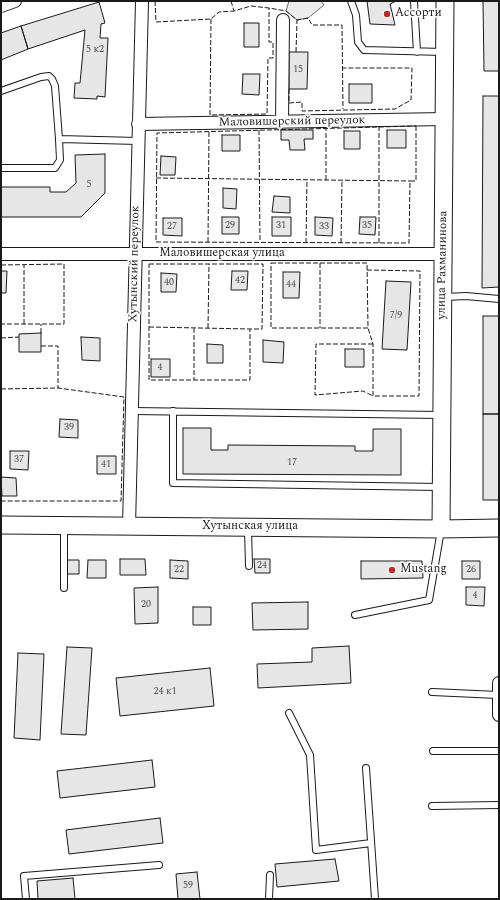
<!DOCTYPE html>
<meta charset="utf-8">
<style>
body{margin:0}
#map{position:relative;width:500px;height:900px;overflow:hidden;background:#fff;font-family:Spectral,serif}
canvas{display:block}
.frame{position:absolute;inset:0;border:2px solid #1a1a1a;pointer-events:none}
</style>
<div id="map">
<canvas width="500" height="900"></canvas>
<div class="frame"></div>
</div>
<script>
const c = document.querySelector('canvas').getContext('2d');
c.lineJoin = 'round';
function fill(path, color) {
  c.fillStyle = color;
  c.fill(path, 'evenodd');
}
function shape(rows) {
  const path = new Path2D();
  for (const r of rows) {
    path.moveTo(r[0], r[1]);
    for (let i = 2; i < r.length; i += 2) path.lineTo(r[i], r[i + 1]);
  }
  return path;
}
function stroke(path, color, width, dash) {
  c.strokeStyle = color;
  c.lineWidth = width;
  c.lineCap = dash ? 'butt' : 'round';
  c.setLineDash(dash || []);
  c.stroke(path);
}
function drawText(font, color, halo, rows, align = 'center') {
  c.font = font + ' Spectral,serif';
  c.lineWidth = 3;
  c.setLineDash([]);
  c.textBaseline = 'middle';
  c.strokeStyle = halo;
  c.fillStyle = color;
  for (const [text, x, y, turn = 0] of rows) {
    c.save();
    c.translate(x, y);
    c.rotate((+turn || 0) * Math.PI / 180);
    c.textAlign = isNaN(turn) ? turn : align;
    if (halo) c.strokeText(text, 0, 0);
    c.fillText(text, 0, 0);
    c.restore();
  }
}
const built = shape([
 [289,1,321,1,324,5,308,18,297,20,286,11,289,1]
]);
const building = shape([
 [367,1,396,1,390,4,395,25,370,24,367,1],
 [483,1,499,1,499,71,484,71,483,1],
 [99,2,105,23,101,24,100,38,108,38,105,97,97,96,97,99,74,98,75,83,80,83,85,30,28,49,21,26,99,2],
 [244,23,259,23,259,47,244,47,244,23],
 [21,26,28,49,1,60,1,33,21,26],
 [289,52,308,52,307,89,289,89,289,52],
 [243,74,260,74,259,95,242,94,243,74],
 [349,84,372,84,372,103,349,103,349,84],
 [483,96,499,96,499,287,482,288,483,96],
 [281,130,313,130,313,139,304,139,305,150,290,150,289,140,281,140,281,130],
 [387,130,406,130,406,148,387,148,387,130],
 [344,131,360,131,360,149,344,149,344,131],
 [222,135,240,135,240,151,222,151,222,135],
 [105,154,105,193,81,217,1,217,1,187,50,187,50,192,66,192,76,183,75,155,105,154],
 [161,156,176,157,175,175,160,175,161,156],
 [223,188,237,189,236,209,223,208,223,188],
 [274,196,290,197,290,213,272,212,274,196],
 [222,217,239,217,239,234,222,234,222,217],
 [272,217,291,217,291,236,272,236,272,217],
 [315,217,333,218,332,236,315,235,315,217],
 [360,217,376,217,375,235,359,234,360,217],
 [163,218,182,218,182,236,163,235,163,218],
 [1,271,7,271,6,293,1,293,1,271],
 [232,271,248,271,247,290,231,290,232,271],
 [283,272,300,272,299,298,283,298,283,272],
 [161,273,177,274,176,292,161,292,161,273],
 [386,281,411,282,407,350,382,349,386,281],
 [483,316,499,316,499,414,483,414,483,316],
 [41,333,41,352,19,352,19,334,41,333],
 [81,337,100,338,100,361,82,360,81,337],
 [263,340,284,342,283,363,263,362,263,340],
 [207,344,223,345,223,363,207,363,207,344],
 [345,349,364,349,364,367,345,367,345,349],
 [151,359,170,359,170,377,151,377,151,359],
 [483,414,499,414,499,500,483,500,483,414],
 [60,419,78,420,78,438,59,437,60,419],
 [183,428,211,428,211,450,228,450,228,445,355,446,355,451,373,451,373,429,401,429,401,475,183,474,183,428],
 [10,451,29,451,28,470,10,469,10,451],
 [97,456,116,456,116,474,97,474,97,456],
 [1,477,16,478,17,496,2,496,1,477],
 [120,559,145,559,146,575,120,575,120,559],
 [254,559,270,559,270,573,255,573,254,559],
 [67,560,79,560,79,574,67,574,67,560],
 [88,560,106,560,106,578,87,578,88,560],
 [170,560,188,561,188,579,170,578,170,560],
 [361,561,422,561,423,578,361,579,361,561],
 [462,561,480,561,480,579,462,579,462,561],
 [158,587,158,623,135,624,134,588,158,587],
 [466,587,485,587,484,606,466,605,466,587],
 [308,602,308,629,253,630,252,603,308,602],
 [193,607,211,607,211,625,193,625,193,607],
 [349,646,351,683,258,688,257,664,312,662,312,648,349,646],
 [67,647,92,648,86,735,61,734,67,647],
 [18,653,44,654,40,740,14,738,18,653],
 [210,668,214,706,120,716,116,678,210,668],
 [152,760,155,787,60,798,57,771,152,760],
 [160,818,163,843,69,854,66,830,160,818],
 [335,859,339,881,277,887,275,864,335,859],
 [197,872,200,899,178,899,176,874,197,872],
 [73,878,75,899,38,899,37,881,73,878]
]);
const lane = shape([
 [351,1,356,15,358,42,364,50,444,52],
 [414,1,417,52],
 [1,91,41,77,49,76,52,79,55,86,59,139],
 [1,168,55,168,60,160,59,139,138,141],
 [445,297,466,296,499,299],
 [132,411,440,415],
 [173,411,173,483,439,487],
 [64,526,64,588],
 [248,529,249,566],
 [355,615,429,600,441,530],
 [432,692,498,695],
 [289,713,310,755,316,850,371,843],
 [433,751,499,751],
 [366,768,375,899],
 [432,806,499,805],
 [26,899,24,876,159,865],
 [269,899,270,875]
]);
const street = shape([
 [1,6,15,1],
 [282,122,283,20],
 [138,124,445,119],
 [1,254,443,254],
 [129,526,142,1],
 [499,683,499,715]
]);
const secondary = shape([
 [1,525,441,529,499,528],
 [441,529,445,1]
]);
const fence = shape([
 [155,1,156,22,211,19,219,12,234,11],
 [231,1,234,11,251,6,269,8,286,11,297,20,308,18,312,25,342,25,343,109],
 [211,19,210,115,267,114,268,58,273,58,273,42,269,42,269,8],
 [296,52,297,20],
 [289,89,289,103,302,102,302,111,395,109,411,100,412,68,342,68],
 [416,126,416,181,410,181,409,243,156,242,157,133,416,126],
 [259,130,260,242],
 [156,178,410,181],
 [326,180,326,128],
 [208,242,209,131],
 [306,243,307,180],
 [341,243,342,180],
 [379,243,379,127],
 [271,263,367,263,368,328,271,328,271,263],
 [320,263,320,328],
 [149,264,263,264,262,329,250,329,250,380,149,380,149,264],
 [1,265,64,264,64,324,1,324],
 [367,270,420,271,419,396,373,396,373,344,368,328],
 [24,324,24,265],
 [149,327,250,329],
 [194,328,194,380],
 [208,328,209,264],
 [41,333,41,324],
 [1,338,19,337],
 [373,344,316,344,315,395,363,391,373,396],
 [41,346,58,346,58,388],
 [1,389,58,388,124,397,121,501,1,501]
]);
const markers = [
 [387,14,4,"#c62828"],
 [392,570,4,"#c62828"]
];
const numberNames = [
 ["5 к2",95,50],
 ["15",298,70],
 ["5",89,185],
 ["29",230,226],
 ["31",281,226],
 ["35",367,226],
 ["27",172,227],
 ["33",324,227],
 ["42",240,281],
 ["40",169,283],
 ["44",291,285],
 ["7/9",396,316],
 ["4",160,368],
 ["39",69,428],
 ["37",19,460],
 ["17",292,463],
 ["41",106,465],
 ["24",262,566],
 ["22",179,570],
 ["26",471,570],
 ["4",475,596],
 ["20",146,605],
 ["24 к1",165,692],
 ["59",188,886]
];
const poiNames = [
 ["Ассорти",395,14],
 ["Mustang",400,570]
];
const streetNames = [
 ["Маловишерский переулок",292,122,-1],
 ["Маловишерская улица",222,254],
 ["Хутынский переулок",135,264,-89],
 ["улица Рахманинова",443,265,-89],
 ["Хутынская улица",250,527]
];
fill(built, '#ededed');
stroke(built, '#6a6a6a', 1);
fill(building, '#e6e6e6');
stroke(building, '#1a1a1a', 1);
stroke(lane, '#1a1a1a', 8);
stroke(street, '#1a1a1a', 14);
stroke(secondary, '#1a1a1a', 19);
stroke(lane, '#fff', 6);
stroke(street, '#fff', 12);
stroke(secondary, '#fff', 17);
stroke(fence, '#1a1a1a', 1, [5, 2]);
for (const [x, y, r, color] of markers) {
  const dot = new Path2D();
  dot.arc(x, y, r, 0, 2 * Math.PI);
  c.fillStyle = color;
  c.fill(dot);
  stroke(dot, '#fff', 1.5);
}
drawText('10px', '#4d4d4d', null, numberNames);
drawText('12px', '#1a1a1a', '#fff', poiNames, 'left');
drawText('12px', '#1a1a1a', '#fff', streetNames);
</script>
